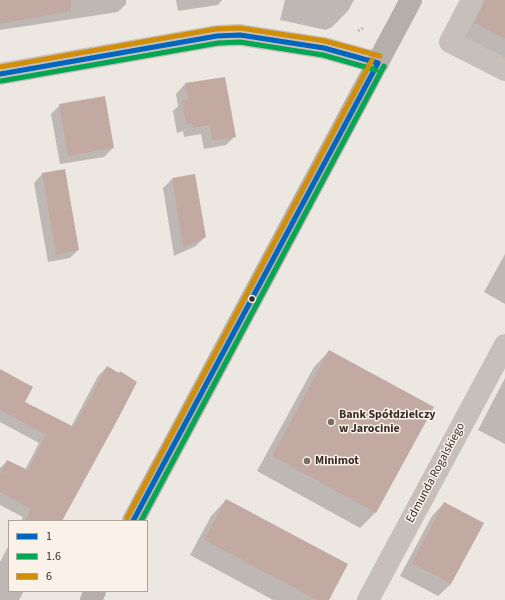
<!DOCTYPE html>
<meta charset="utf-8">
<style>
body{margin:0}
#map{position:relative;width:505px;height:600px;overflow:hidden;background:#ede7e1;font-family:"Source Sans 3",sans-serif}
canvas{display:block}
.legend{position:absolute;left:8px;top:520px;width:140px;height:72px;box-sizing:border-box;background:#faf2e8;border:1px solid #aca39b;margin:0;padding:5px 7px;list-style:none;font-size:12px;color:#382c28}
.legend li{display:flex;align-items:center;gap:8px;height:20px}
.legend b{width:20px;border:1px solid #aca39b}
</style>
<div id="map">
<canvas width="505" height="600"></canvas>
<ul class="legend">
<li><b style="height:5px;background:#0065bd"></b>1</li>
<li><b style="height:5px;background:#00a651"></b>1.6</li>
<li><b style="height:5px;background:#d18e08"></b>6</li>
</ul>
</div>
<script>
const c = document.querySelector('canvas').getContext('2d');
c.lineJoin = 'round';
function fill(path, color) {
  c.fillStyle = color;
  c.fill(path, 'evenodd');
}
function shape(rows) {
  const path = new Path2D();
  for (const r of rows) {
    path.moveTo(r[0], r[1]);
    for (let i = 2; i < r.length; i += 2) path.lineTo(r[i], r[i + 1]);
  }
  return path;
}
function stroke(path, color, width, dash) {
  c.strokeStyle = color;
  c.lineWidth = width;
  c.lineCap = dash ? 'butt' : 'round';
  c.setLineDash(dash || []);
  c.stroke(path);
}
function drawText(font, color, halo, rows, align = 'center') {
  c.font = font + ' "Source Sans 3",sans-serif';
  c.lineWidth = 3;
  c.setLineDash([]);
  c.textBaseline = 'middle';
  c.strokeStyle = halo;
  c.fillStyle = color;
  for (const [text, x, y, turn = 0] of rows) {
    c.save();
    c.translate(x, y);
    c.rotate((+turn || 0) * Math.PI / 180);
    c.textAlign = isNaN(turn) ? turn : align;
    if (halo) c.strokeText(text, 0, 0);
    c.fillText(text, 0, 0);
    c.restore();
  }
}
const shadow = shape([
 [0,0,126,0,126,4,118,12,0,30],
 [176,0,222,0,218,5,178,11],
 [285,0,354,0,348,11,332,27,326,30,280,20],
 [478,0,505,0,505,67,456,42],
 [185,84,235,136,226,145,204,149,201,134,184,137,183,131,177,133,173,111,178,106,176,94],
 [60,105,113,148,104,157,60,164,51,114],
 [64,171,78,250,70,258,48,262,34,183,42,174],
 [172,179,205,237,196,246,174,256,163,188],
 [505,254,505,304,484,292],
 [329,351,376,512,360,528,257,471,314,367],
 [107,367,60,521,21,521,23,517,0,505,0,468,7,461,25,470,39,443,0,422,0,371,23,402,71,427,98,376],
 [505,378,505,444,478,430],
 [226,500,328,600,273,600,190,555,211,516],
 [444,503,451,584,438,596,400,576,432,516],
 [9,545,9,591,24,591,19,600,0,600,0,562]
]);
const building = shape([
 [0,0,71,0,71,11,0,24],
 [485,0,505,0,505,39,474,23],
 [225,77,236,137,212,141,210,125,193,128,192,123,186,124,182,101,188,99,185,83],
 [105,96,114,148,68,156,59,104],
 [65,169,79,250,56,255,42,173],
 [195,174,206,237,183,248,172,178],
 [329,350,434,407,376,513,272,456],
 [107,366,119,373,120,371,137,382,119,417,62,521,25,521,31,509,0,492,0,474,7,460,28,470,46,435,0,410,0,369,33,387,25,402,74,427],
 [226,499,348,564,329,600,317,600,204,540],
 [444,502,484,523,451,584,412,563]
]);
const path = shape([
 [358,31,364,27]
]);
const minor = shape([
 [472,0,450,42,505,70],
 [0,74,217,36,240,35,324,48,378,63],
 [368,600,505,345]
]);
const major = shape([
 [133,521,411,0],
 [91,600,95,591]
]);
const bus1 = shape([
 [0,74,217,36,240,35,324,48,378,63],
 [133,521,378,63]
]);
const bus2 = shape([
 [1,81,218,43,240,42,323,55,376,70],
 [141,521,384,66]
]);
const bus3 = shape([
 [0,67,216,29,240,28,325,41,380,56],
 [127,518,372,60]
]);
const markers = [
 [252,299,3.5,"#382c28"],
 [331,422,4,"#776d69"],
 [307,461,4,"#776d69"]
];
const poiNames = [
 ["Bank Spółdzielczy",339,415],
 ["w Jarocinie",339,429],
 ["Minimot",315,461]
];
const streetNames = [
 ["Edmunda Rogalskiego",436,473,-62]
];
fill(shadow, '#0003');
fill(building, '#c2aaa2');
stroke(path, '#c0b8b2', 2.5, [2, 2]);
stroke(minor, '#c7bfb9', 22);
stroke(major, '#b5aea9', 22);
stroke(bus1, '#0065bd', 5);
stroke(bus2, '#00a651', 5);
stroke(bus3, '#d18e08', 5);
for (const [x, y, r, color] of markers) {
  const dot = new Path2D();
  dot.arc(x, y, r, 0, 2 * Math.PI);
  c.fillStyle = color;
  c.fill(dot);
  stroke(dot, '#faf2e8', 1.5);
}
drawText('bold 12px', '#382c28', '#faf2e8', poiNames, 'left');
drawText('12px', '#382c28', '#faf2e8', streetNames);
</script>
